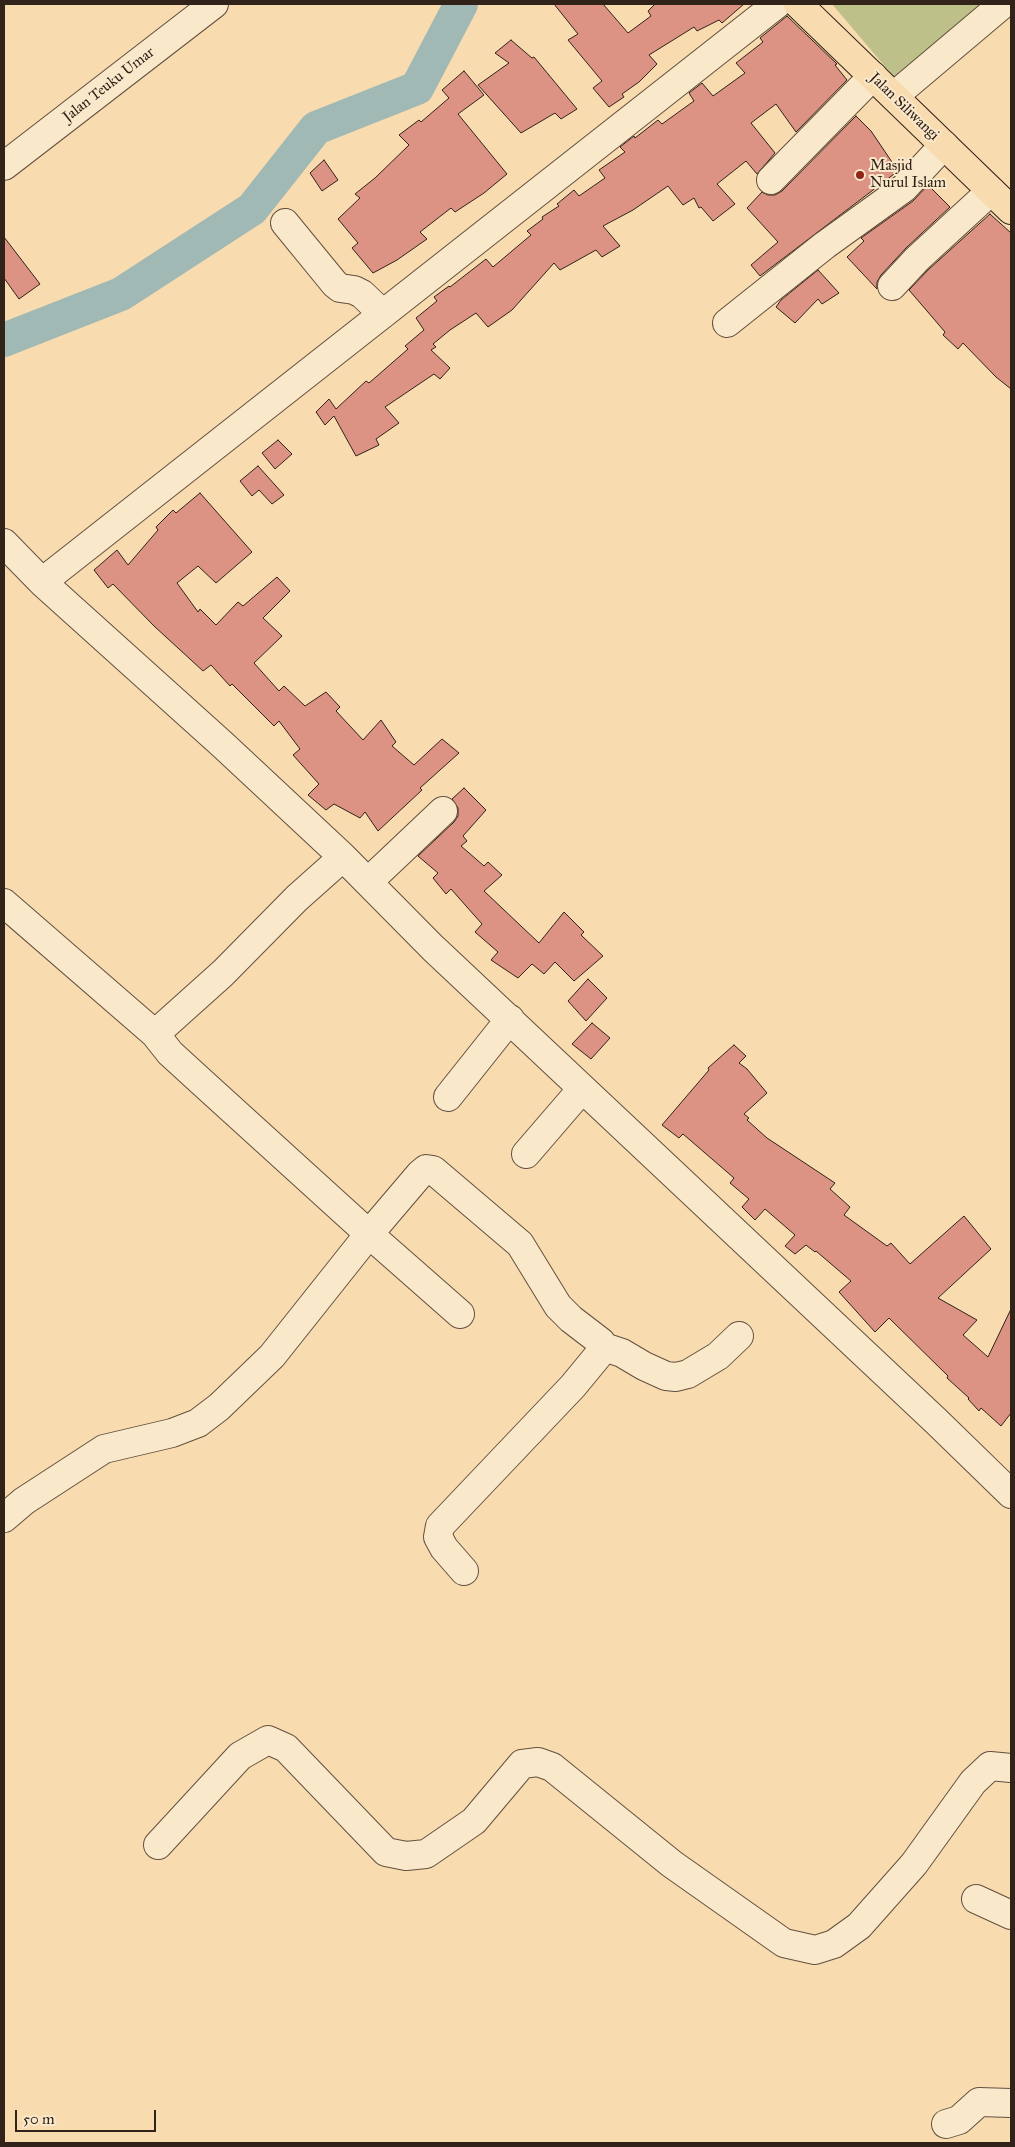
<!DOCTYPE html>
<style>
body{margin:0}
#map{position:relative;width:1015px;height:2147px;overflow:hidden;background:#f8dbaf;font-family:"IM FELL Great Primer",serif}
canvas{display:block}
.frame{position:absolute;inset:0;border:5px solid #31221a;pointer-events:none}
.scale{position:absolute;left:15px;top:2110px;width:141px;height:22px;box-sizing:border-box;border:2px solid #31221a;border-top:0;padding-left:6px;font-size:15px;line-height:18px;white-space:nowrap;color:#31221a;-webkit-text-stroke:4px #fae8cb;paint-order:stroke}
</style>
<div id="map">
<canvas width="1015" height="2147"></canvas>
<div class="frame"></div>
<div class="scale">50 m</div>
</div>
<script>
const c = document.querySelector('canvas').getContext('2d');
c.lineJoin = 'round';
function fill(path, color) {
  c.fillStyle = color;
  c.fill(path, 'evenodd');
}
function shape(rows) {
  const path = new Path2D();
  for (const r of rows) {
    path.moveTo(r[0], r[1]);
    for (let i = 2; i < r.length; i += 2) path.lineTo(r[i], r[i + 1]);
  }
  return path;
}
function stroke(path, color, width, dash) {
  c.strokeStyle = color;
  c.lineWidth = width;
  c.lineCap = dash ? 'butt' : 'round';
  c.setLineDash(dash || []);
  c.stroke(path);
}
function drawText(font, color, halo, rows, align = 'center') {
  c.font = font + ' "IM FELL Great Primer",serif';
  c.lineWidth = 4;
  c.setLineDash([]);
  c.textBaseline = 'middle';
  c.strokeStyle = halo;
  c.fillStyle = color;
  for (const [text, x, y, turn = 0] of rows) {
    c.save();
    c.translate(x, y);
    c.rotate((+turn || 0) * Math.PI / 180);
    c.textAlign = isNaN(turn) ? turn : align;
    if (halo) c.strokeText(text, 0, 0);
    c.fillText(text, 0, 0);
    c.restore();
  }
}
const green = shape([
 [832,4,991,4,899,83]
]);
const river = shape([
 [4,340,121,294,252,209,316,128,417,88,461,4]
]);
const building = shape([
 [554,4,603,4,628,33,651,16,648,11,655,4,744,4,722,23,719,20,697,31,694,27,649,55,657,64,639,82,622,94,624,97,609,107,593,88,602,81,568,40,578,34,554,4],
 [787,16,837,64,835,65,847,80,796,132,776,104,751,123,775,153,757,174,746,161,717,184,735,204,713,221,701,207,699,208,694,198,683,205,668,186,633,210,603,226,620,246,602,257,596,250,560,270,554,263,512,310,488,327,476,313,450,330,433,344,436,347,431,350,450,368,440,379,434,374,385,407,399,423,376,439,379,445,356,456,334,416,325,425,316,412,329,399,336,409,366,381,369,383,408,349,405,346,424,330,416,318,437,301,434,297,449,286,450,287,486,259,493,267,531,235,527,231,543,219,542,217,559,206,557,204,574,190,579,196,605,178,599,170,625,152,620,147,634,136,635,138,658,120,662,124,694,101,689,93,702,83,713,96,745,73,736,63,763,42,760,38,787,16],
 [511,40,532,58,534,57,577,109,561,119,555,113,521,133,478,85,509,63,495,53,511,40],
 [464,71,484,95,458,114,507,174,484,193,455,212,451,208,420,232,427,239,397,260,373,273,352,248,358,243,338,219,360,198,355,194,375,178,409,145,399,135,419,120,421,122,449,98,442,90,464,71],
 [856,116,871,131,898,171,760,276,751,265,778,242,747,208,762,192,768,195,775,195,782,191,856,116],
 [324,160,338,180,322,191,310,173,324,160],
 [928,185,950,207,906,248,881,275,877,282,877,289,847,257,864,241,861,238,913,201,928,185],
 [990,214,1011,233,1011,389,996,377,963,343,958,349,943,335,945,332,909,290,928,270,990,214],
 [4,237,40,284,19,299,4,278,4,237],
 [818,270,839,293,822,304,818,299,795,323,776,307,781,300,818,270],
 [278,440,292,454,275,469,262,453,278,440],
 [258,466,284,495,272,504,259,490,252,496,240,481,258,466],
 [200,493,252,552,216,583,198,566,177,583,198,612,200,609,216,625,238,602,243,606,277,577,290,591,263,618,282,636,254,663,279,691,284,686,305,706,326,692,340,707,336,711,363,740,381,720,396,742,392,746,414,765,442,739,459,753,420,788,422,790,378,831,365,812,360,818,334,804,326,810,308,795,319,784,293,755,300,749,279,721,274,726,232,684,230,686,211,665,203,671,154,626,113,584,108,588,94,570,117,550,128,565,158,530,156,527,173,510,176,513,200,493],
 [464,788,486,810,463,836,467,841,461,846,484,866,488,862,502,875,484,891,539,943,564,912,584,932,581,935,603,956,574,981,555,962,544,974,532,964,518,978,491,960,498,952,475,932,482,924,451,889,446,894,433,878,438,873,418,856,454,822,458,816,458,808,452,799,464,788],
 [588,979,607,998,586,1021,568,1001,588,979],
 [592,1023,610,1038,591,1059,572,1044,592,1023],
 [734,1045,746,1056,739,1063,747,1069,767,1093,744,1114,749,1118,747,1120,767,1138,835,1183,830,1189,850,1207,844,1215,887,1246,891,1243,910,1264,964,1216,991,1249,938,1298,977,1320,963,1335,988,1357,1011,1309,1011,1413,1001,1426,981,1408,979,1411,968,1399,969,1398,947,1378,948,1376,889,1318,875,1332,839,1292,851,1281,816,1251,815,1252,806,1245,795,1254,785,1246,795,1235,765,1209,755,1220,742,1207,749,1199,730,1183,734,1178,683,1134,679,1138,662,1125,709,1070,708,1068,734,1045]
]);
const minor = shape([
 [894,96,1003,4],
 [4,166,214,4],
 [771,180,873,76],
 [285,223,335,284,340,288,354,290,362,294,383,314],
 [892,286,917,259,991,191],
 [727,323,825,245,904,188,944,145],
 [4,543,42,582,223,745,343,857,433,948,936,1421,1011,1494],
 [42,582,777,4],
 [368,882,443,811],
 [4,903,155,1034,223,973,297,898,343,857],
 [155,1034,170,1053,205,1085,369,1234,460,1314],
 [448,1097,510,1019],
 [526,1154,582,1089],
 [601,1346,622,1353,644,1366,666,1376,676,1377,688,1374,718,1356,739,1336],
 [4,1518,24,1501,104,1449,172,1433,198,1423,219,1407,272,1356,369,1234,420,1174,426,1169,433,1170,520,1244,558,1306,571,1319,601,1342,601,1352,573,1386,440,1526,438,1537,444,1548,464,1571],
 [158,1845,240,1756,268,1740,286,1748,386,1852,406,1856,426,1854,474,1821,522,1764,538,1762,552,1767,672,1864,784,1943,815,1950,834,1944,859,1926,914,1864,973,1782,990,1766,1011,1768],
 [976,1899,1011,1915],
 [946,2124,959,2120,979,2102,1011,2103]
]);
const major = shape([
 [798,4,1011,210]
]);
const markers = [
 [860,175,5,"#8f2418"]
];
const streetNames = [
 ["Jalan Teuku Umar",109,85,-38],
 ["Jalan Siliwangi",904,107,44]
];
const poiNames = [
 ["Masjid",870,166],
 ["Nurul Islam",870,183]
];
fill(green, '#bec08a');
stroke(river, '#a0b9b4', 34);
fill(building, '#dc9383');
stroke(building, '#31221a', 1);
stroke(minor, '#63503f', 30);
stroke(major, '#31221a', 30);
stroke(minor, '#fae8cb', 28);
stroke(major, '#f8dbaf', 28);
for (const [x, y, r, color] of markers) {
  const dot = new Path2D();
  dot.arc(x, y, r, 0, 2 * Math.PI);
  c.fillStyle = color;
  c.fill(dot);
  stroke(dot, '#fae8cb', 2);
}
drawText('15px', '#31221a', '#fae8cb', streetNames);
drawText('15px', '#31221a', '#fae8cb', poiNames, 'left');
</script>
